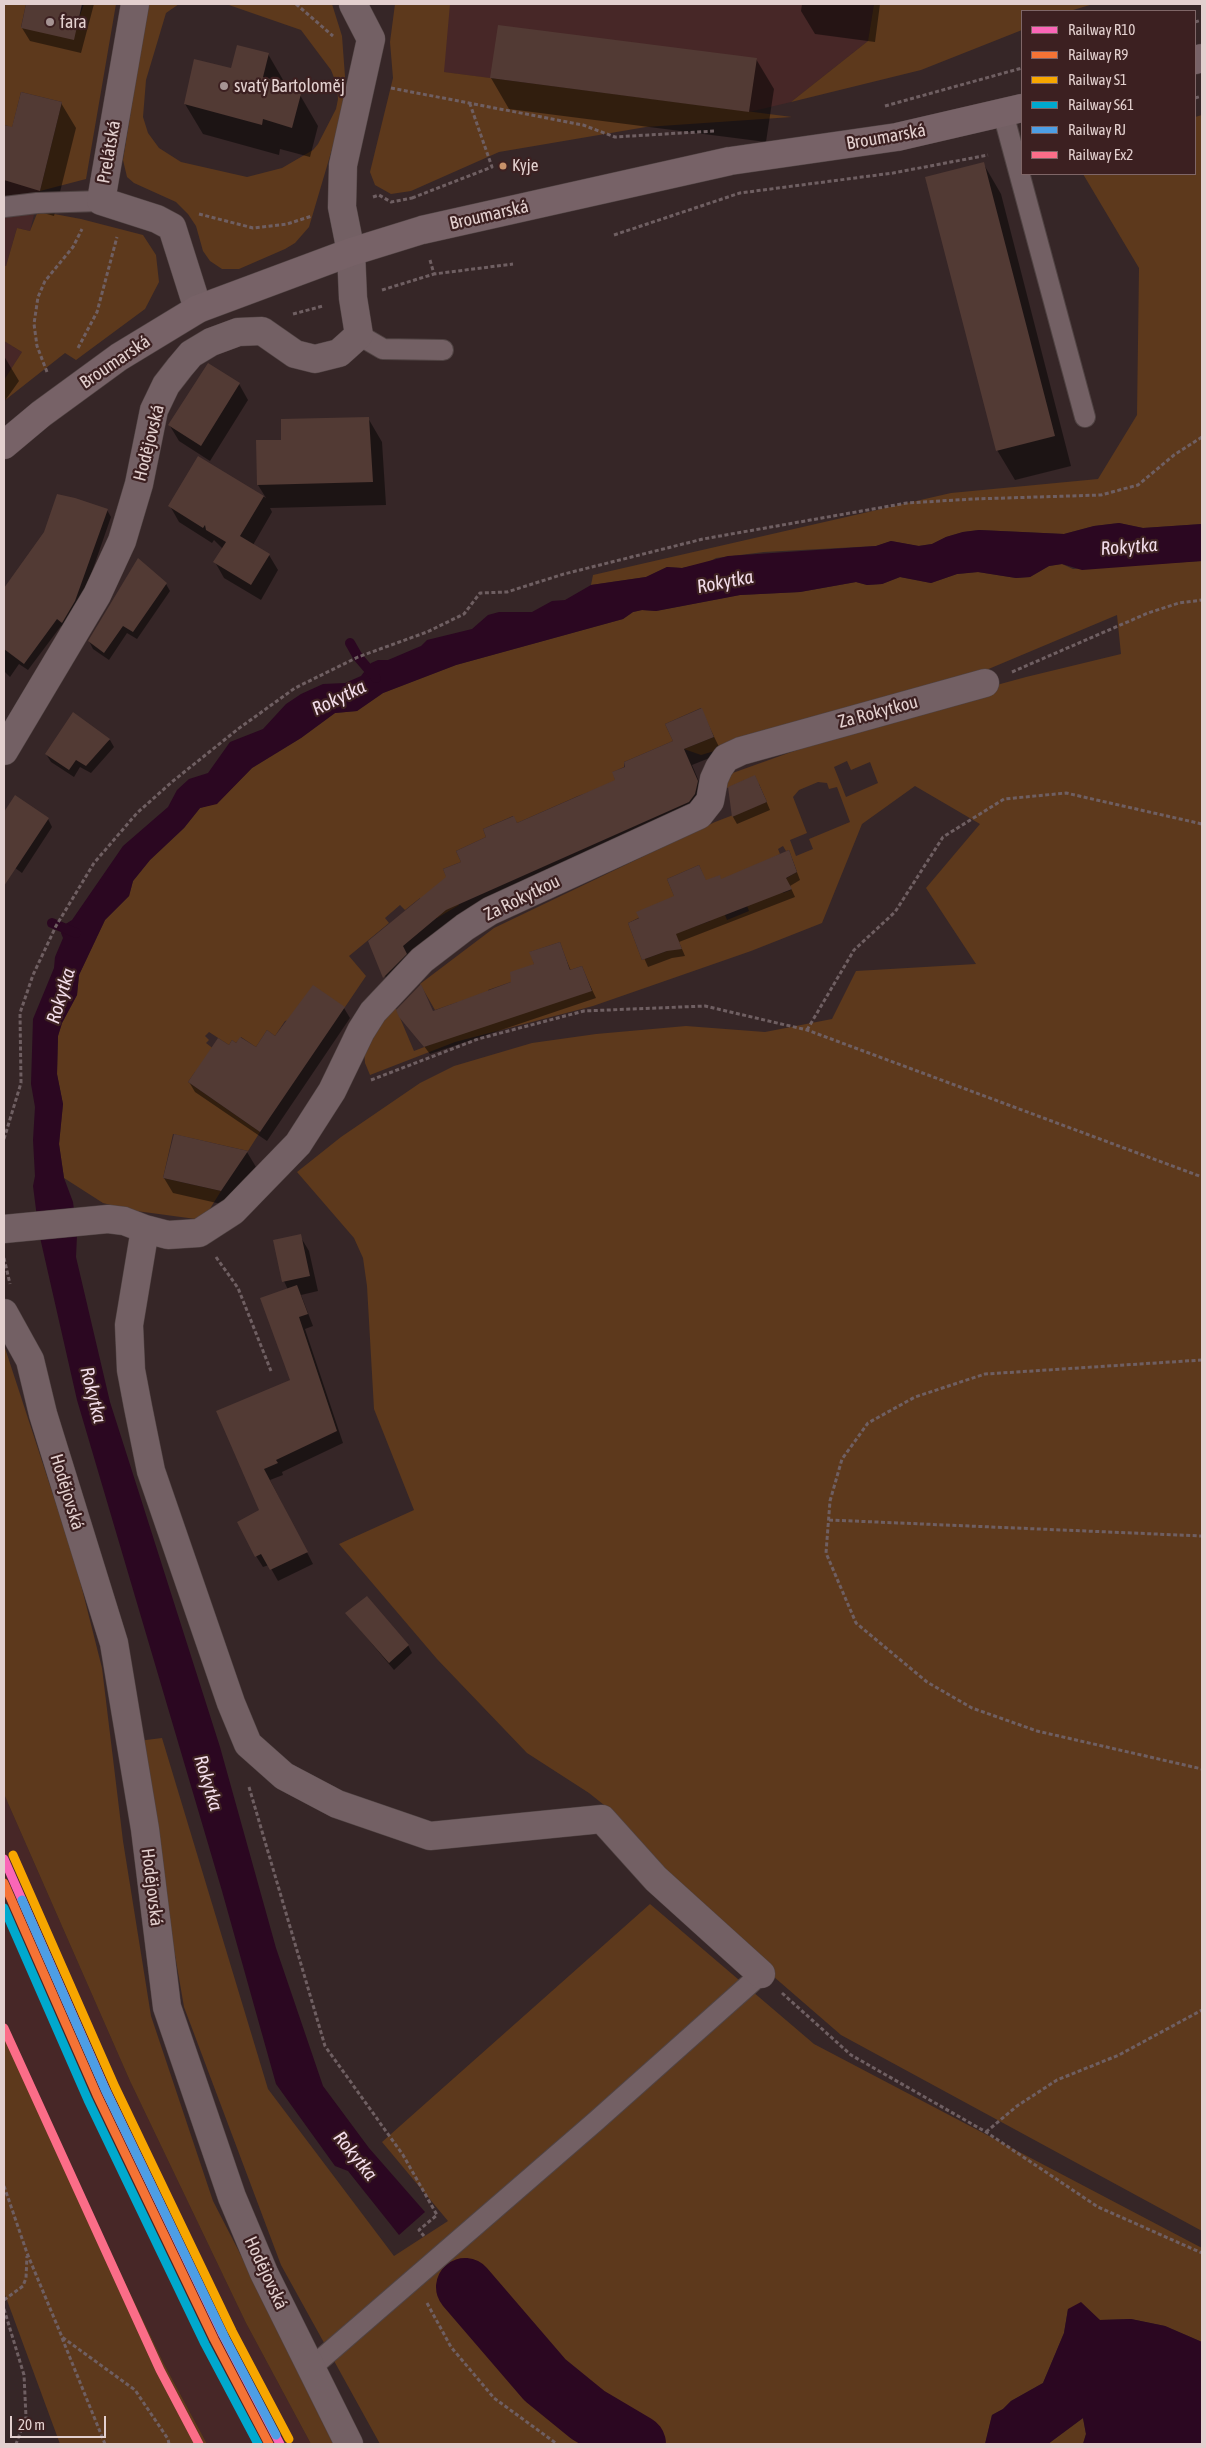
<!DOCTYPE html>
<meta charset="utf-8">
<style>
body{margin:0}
#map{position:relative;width:1206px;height:2448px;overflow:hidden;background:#362627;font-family:"Asap Condensed",sans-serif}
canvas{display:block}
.frame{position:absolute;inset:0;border:5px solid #e3d0cf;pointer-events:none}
.legend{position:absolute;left:1021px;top:10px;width:175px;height:165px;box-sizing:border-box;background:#3c2021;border:1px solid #7f6667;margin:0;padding:6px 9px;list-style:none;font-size:15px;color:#e3d0cf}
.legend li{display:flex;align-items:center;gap:10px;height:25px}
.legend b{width:25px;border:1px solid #7f6667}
.scale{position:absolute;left:10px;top:2416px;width:96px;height:22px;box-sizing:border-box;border:2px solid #e3d0cf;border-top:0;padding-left:6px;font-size:15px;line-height:18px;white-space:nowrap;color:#e3d0cf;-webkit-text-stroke:4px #3c2021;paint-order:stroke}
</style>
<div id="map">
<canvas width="1206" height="2448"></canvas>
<div class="frame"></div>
<ul class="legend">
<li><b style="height:6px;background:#fa66b7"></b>Railway R10</li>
<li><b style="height:6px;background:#f57335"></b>Railway R9</li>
<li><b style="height:6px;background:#f7a600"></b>Railway S1</li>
<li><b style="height:6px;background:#00a9ce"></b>Railway S61</li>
<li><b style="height:6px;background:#4d9ee5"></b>Railway RJ</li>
<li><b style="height:6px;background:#fb6d88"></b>Railway Ex2</li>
</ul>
<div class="scale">20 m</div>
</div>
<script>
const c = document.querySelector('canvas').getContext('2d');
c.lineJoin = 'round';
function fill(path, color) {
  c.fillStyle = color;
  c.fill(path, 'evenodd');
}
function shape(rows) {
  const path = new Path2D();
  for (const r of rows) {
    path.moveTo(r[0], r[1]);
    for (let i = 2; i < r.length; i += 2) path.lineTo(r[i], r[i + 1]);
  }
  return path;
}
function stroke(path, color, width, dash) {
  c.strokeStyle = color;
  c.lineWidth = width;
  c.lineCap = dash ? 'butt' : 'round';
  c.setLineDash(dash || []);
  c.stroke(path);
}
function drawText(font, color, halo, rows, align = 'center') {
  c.font = font + ' "Asap Condensed",sans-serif';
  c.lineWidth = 4.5;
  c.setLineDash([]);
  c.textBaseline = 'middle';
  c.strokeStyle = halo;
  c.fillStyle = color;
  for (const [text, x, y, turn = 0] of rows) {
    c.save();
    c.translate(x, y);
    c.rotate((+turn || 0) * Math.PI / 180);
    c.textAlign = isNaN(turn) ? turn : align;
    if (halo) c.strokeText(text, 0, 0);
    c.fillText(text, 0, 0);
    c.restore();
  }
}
const built = shape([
 [413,4,874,4,868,41,791,102,749,112,443,72],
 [4,148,47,162,30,231,17,228,6,266,4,266],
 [4,341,22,352,4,380],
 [4,1794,130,2081,246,2323,311,2444,207,2444,164,2364,47,2119,4,2021]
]);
const green = shape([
 [4,4,26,4,21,27,79,18,84,4,116,4,86,179,40,191,62,102,21,92,11,132,8,126,4,125],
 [148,4,179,4,166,13,146,80,143,117,148,133,159,148,181,162,247,177,282,168,313,150,318,144,336,109,338,99,337,85,331,70,301,30,226,4,332,4,342,36,346,90,340,122,309,227,295,243,285,249,239,269,222,269,210,261,203,251,196,226,188,214,176,202,134,183,127,177,123,160],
 [395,4,450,4,444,72,792,117,646,127,499,152,411,191,391,194,375,185,370,172,393,78,390,42],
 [874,4,1093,4,1070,11,1022,11,1022,30,921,70,791,102,868,41],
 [1202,115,1202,524,1143,528,1119,523,1094,526,1064,534,979,530,963,532,946,537,932,544,918,546,891,541,876,546,764,552,716,558,707,563,682,568,667,567,646,577,591,585,593,575,951,493,1098,479,1137,415,1139,268,1083,174,1195,174,1195,117],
 [38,211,81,219,143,235,156,255,159,282,145,309,76,360,65,353,4,401,4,380,22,352,4,341,4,266,6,266,17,228,30,231],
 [1202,561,1202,2231,841,2035,706,1918,614,1813,589,1793,527,1753,437,1659,339,1544,414,1510,374,1409,367,1286,363,1258,354,1238,297,1172,341,1137,420,1083,454,1066,532,1043,596,1034,686,1026,765,1032,832,1019,856,971,976,964,926,888,980,824,915,786,862,824,822,923,751,951,593,1006,455,1042,370,1075,365,1063,364,1050,373,1030,395,1006,414,1051,445,1039,458,1002,435,1010,420,984,494,928,715,822,767,802,755,776,727,788,727,775,878,721,949,698,1026,677,1121,654,1117,615,979,673,701,755,684,749,714,737,701,708,665,724,673,741,624,762,624,767,613,772,616,783,578,796,517,823,513,816,483,829,486,837,456,851,461,862,443,869,459,905,437,918,420,898,405,910,400,905,385,918,389,923,349,956,366,976,345,1007,285,1021,275,1036,267,1030,256,1047,241,1037,236,1043,232,1040,229,1045,209,1032,205,1036,209,1040,206,1043,224,1057,195,1072,188,1082,260,1132,248,1151,173,1134,163,1178,221,1191,203,1220,129,1210,103,1203,64,1178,59,1144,63,1104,57,1074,58,1036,62,1023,77,995,79,975,105,920,129,896,133,881,150,860,184,828,200,808,217,803,252,768,301,738,335,713,357,711,383,693,456,665,623,619,633,612,642,610,656,611,740,595,800,592,856,582,867,585,882,584,900,577,931,583,957,574,978,572,1016,578,1030,577,1049,566,1062,564,1073,569],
 [847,761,851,770,870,762,878,783,846,797,834,767],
 [818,782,827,783,829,789,837,787,850,822,809,839,813,849,796,856,790,840,807,833,793,797,799,790],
 [783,846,786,851,789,850,797,872,785,879,791,890,783,893,781,890,746,903,749,911,727,920,711,879,722,884,780,854,778,849],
 [699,865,710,891,708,916,710,921,688,929,667,879],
 [639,918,667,951,642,960,628,923],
 [560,942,570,970,582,966,592,990,557,1002,537,972,530,952],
 [511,982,498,1021,488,990],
 [4,1345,76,1565,102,1668,123,1841,151,2016,213,2201,338,2444,311,2444,246,2323,130,2081,4,1794],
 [162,1738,268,2089,394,2256,448,2221,382,2142,650,1904,814,2044,1202,2248,1202,2342,1165,2326,1131,2319,1100,2320,1068,2309,1064,2333,1043,2383,1011,2401,1003,2409,992,2415,985,2444,380,2444,281,2265,184,2007,138,1741],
 [4,2021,47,2119,164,2364,207,2444,60,2444,4,2292],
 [1083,2418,1086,2434,1083,2444,1048,2444]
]);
const water = shape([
 [1119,523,1143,528,1202,524,1202,561,1082,570,1062,564,1049,566,1030,577,1016,578,978,572,957,574,931,583,900,577,882,584,867,585,856,582,800,592,740,595,656,611,642,610,633,612,623,619,456,665,383,693,357,711,335,713,301,738,252,768,217,804,200,808,184,828,150,860,133,881,129,896,105,920,79,975,77,995,62,1023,58,1036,57,1074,63,1104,59,1144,64,1178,73,1202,77,1235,76,1257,110,1402,220,1747,276,1948,323,2086,369,2148,425,2212,399,2235,348,2171,335,2166,276,2084,222,1891,77,1400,39,1233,33,1186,35,1176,33,1140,35,1107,31,1084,33,1019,54,968,55,957,63,938,61,933,64,925,72,920,123,846,168,807,177,790,189,779,208,773,230,742,263,729,286,704,301,694,323,684,345,683,361,676,371,663,378,660,388,660,421,646,427,640,472,629,488,615,499,612,532,612,552,601,565,600,591,585,646,577,667,567,682,568,728,556,876,546,891,541,919,546,932,544,946,537,963,532,979,530,1064,534,1094,526],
 [1081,2302,1100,2320,1131,2319,1165,2326,1202,2342,1202,2444,1083,2444,1086,2434,1083,2418,1048,2444,985,2444,992,2415,1003,2409,1011,2401,1043,2383,1064,2333,1068,2309]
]);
const shadow = shape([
 [28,4,94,4,81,53,30,41,22,28],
 [802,4,880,4,875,42,815,34,801,11],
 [499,26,756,59,774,89,766,142,509,109,491,78],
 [268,54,286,85,284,91,300,95,318,126,310,157,280,149,279,155,203,134,185,104,232,70],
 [61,103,76,128,54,216,4,202,4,126,13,129],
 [983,163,1001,194,1071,466,1015,480,997,450],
 [4,356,19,381,4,402],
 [239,384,248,400,210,461,179,441,170,426],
 [368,418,382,442,386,505,270,508,272,512,253,545,269,555,278,570,261,600,224,578,215,562,223,549,214,540,212,543,179,522,170,506,199,458,266,498,258,485,282,441],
 [107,510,111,517,79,609,67,629,61,626,28,670,19,664,10,677,4,671,4,589,45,532],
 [166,584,170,591,137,639,127,633,109,660,93,649,89,641],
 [701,710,722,753,692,765,706,798,455,926,393,993,369,941,448,877,462,862,517,824,617,780,674,742],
 [110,740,114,747,91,773,80,767,74,777,51,762,46,754],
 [759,784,770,810,737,824,733,817,730,788],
 [15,796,48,819,52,827,22,873,4,860,4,813],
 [792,859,800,880,790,886,795,897,679,942,685,956,672,958,648,967,629,923,706,882,722,880],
 [559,943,571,971,581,967,596,998,430,1054,401,1016,433,1012,513,982],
 [344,1008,350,1018,267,1141,195,1092,189,1082,229,1046,237,1044,256,1049,276,1038],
 [247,1152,256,1167,230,1206,173,1193,164,1178],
 [300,1236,309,1251,318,1291,301,1295,313,1326,305,1329,343,1443,282,1472,283,1475,270,1480,313,1564,278,1581,269,1565,263,1567,256,1556,261,1511,218,1412,291,1380,288,1290,284,1281],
 [347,1614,408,1645,412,1653,394,1670]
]);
const stream = shape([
 [350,643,358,657,376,678],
 [52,923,76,933]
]);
const river = shape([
 [465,2287,545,2380,588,2415,637,2444]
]);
const building = shape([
 [26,4,82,4,74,40,21,28],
 [498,25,757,58,749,112,490,78],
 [237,45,269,53,263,77,274,80,272,86,301,94,292,128,263,119,262,125,184,104,194,59,231,68],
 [21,92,62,102,40,191,4,180,4,125,12,127],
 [984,162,1055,436,996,451,925,177],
 [208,363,240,383,201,446,168,425],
 [369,417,373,482,257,485,256,440,281,440,281,419],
 [198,456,264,496,240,536,270,554,251,585,213,562,226,542,206,530,205,525,203,528,168,506],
 [57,494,75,498,108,509,75,601,62,623,57,619,24,664,4,649,4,588,44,532],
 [138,558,167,583,133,632,123,626,104,653,88,641],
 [702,708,714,737,684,749,698,781,695,794,689,802,446,910,403,946,407,954,383,978,368,941,446,877,443,869,461,862,456,851,486,837,483,829,514,816,517,823,615,780,612,772,625,767,624,762,673,741,665,724],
 [73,712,110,739,86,766,76,760,69,770,45,754],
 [755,775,767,802,732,817,728,787],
 [15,795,49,818,4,886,4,812],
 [789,850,797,872,786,878,792,889,676,934,682,949,667,951,642,960,628,923,639,918,636,912,674,896,667,879,699,865,706,880,720,875,721,879],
 [560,942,570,970,582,966,592,991,424,1047,399,1017,396,1010,421,984,433,1011,511,982,510,972,534,964,529,952],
 [313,985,345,1007,260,1132,188,1082,218,1038,229,1045,232,1040,236,1043,240,1037,256,1047,267,1030,275,1036],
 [174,1134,230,1147,248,1151,221,1191,163,1178],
 [301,1234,310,1276,282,1282,273,1240],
 [297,1285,308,1314,299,1317,337,1431,276,1460,278,1463,264,1469,308,1552,270,1570,261,1554,255,1557,237,1522,259,1510,216,1411,290,1380,260,1298],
 [367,1596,409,1645,389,1663,345,1613]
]);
const path = shape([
 [296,4,333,36],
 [1195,22,1202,20],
 [391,88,583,125,615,137,714,131],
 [1195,98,1202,96],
 [885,106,1022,68],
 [373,197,379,195,391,202,412,198,413,201],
 [412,198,492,167,470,104],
 [199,214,253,228,287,224,312,216],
 [614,235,740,193,893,173,988,155],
 [430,260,434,274,513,264],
 [382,290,434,274],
 [293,314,323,306],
 [78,348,97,312,117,237],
 [47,372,37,346,34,324,38,297,45,281,73,247,82,229],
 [1012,672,1148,613,1179,603,1202,600],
 [807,1030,854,950,895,912,943,837,1004,799,1066,793,1202,824],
 [371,1080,478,1039,584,1011,705,1006,807,1030,1202,1177],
 [4,1139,21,1083,20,1013,33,975,56,926,94,863,137,813,173,781,238,729,295,688,358,657,427,632,464,614,480,593,507,592,564,574,703,539,907,503,973,499,1101,495,1138,485,1174,455,1202,437],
 [216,1257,238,1288,271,1371],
 [4,1258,10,1284],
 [1202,1360,985,1374,915,1397,868,1423,842,1459,830,1501,826,1553,856,1623,927,1682,972,1708,1037,1731,1202,1769],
 [829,1520,1202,1536],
 [249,1787,325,2046,403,2155,437,2215,419,2230,424,2236],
 [782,1993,851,2055,986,2132,1098,2207,1202,2253],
 [986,2132,1017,2106,1057,2080,1119,2055,1202,2010],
 [4,2186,27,2253,62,2337,135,2390,168,2439,169,2444],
 [4,2300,23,2286,26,2278,27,2256],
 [427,2303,451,2347,494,2398,557,2444],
 [4,2309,24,2375,26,2417,16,2444],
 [62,2338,105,2444]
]);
const lane = shape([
 [1003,113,1085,417],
 [4,207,37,203,101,201],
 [359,335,383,349,443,350],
 [312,2367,596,2121,761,1974]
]);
const street = shape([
 [135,4,101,201,157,219,172,227,198,309],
 [4,751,97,595,122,541,139,484,154,410,166,385,180,367,191,354,211,342,238,332,262,331,295,354,315,359,339,353,359,335,353,298,351,252,342,207,343,165,371,39,353,4],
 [4,1229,108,1219,124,1221,145,1229,168,1235,199,1233,233,1211,298,1144,332,1091,361,1031,373,1012,422,960,465,927,490,911,699,815,710,801,714,779,719,768,726,758,741,751,985,683],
 [145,1229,129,1325,131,1370,138,1407,151,1471,231,1703,248,1744,284,1776,337,1804,430,1836,602,1819,656,1879,761,1974],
 [4,1313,30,1360,43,1414,114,1643,145,1829,167,2007,232,2197,264,2273,349,2444]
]);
const secondary = shape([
 [1195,60,1202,58],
 [4,445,41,414,119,357,198,309,351,252,422,230,730,161,897,137,1022,108]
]);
const rail1 = shape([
 [4,1859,106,2091,223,2335,280,2444]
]);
const rail2 = shape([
 [4,1883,97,2095,214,2339,269,2444]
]);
const rail3 = shape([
 [13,1855,115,2087,232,2331,289,2439]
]);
const rail4 = shape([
 [4,1908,88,2100,205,2344,258,2444]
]);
const rail5 = shape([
 [22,1900,105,2089,225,2338,276,2435]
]);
const rail6 = shape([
 [4,2028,160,2370,199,2444]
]);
const markers = [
 [50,22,5,"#a69494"],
 [224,86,5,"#a69494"],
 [503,166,4.5,"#c7916a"]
];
const busNames = [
 ["Kyje",512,166]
];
const poiNames = [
 ["fara",60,22],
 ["svatý Bartoloměj",234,86]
];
const streetNames = [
 ["Broumarská",886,137,-10],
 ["Prelátská",109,152,-80],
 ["Broumarská",489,215,-13],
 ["Broumarská",115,362,-34],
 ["Hodějovská",149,443,-76],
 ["Za Rokytkou",878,712,-15],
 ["Za Rokytkou",522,898,-26],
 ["Hodějovská",67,1492,73],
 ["Hodějovská",152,1887,83],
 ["Hodějovská",266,2273,65]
];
const waterNames = [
 ["Rokytka",1129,547,-4],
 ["Rokytka",725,582,-11],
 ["Rokytka",339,698,-26],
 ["Rokytka",61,996,-73],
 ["Rokytka",93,1395,76],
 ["Rokytka",208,1783,73],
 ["Rokytka",355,2156,51]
];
fill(built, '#472727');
fill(green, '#5d391c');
fill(water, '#2b0721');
fill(shadow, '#0007');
stroke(stream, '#2b0721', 10);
stroke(river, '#2b0721', 58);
fill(building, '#523a34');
stroke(lane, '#504343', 22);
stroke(street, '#504343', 29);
stroke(secondary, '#504343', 29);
stroke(path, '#6f5f62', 3, [4, 2.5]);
stroke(lane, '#736064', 20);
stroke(street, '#736064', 28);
stroke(secondary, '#776267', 28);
stroke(rail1, '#fa66b7', 9);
stroke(rail2, '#f57335', 9);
stroke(rail3, '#f7a600', 9);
stroke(rail4, '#00a9ce', 9);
stroke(rail5, '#4d9ee5', 9);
stroke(rail6, '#fb6d88', 9);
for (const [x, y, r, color] of markers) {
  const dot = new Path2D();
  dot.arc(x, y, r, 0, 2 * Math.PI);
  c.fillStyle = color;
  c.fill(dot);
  stroke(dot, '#3c2021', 2);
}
drawText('17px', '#e3d0cf', '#3c2021', busNames, 'left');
drawText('18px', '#e3d0cf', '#3c2021', poiNames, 'left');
drawText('18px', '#e3d0cf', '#3c2021', streetNames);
drawText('italic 19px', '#f3ddea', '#3c2021', waterNames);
</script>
